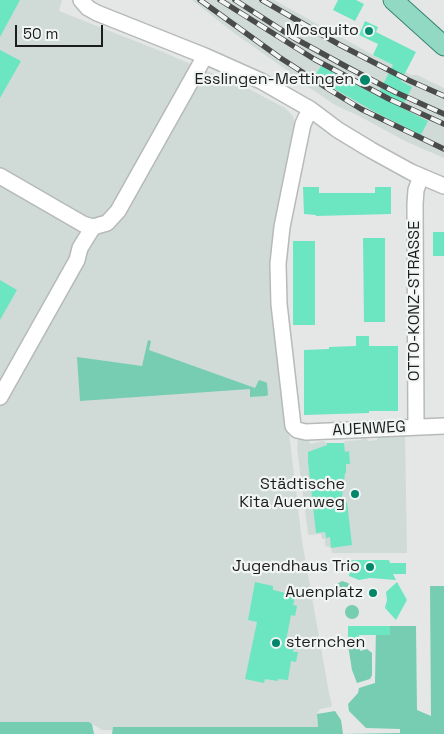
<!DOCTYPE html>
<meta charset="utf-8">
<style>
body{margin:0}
#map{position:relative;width:444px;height:734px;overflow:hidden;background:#e4e7e6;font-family:"Space Grotesk",sans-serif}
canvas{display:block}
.scale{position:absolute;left:15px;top:25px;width:88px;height:22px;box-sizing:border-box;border:2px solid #1c1d1d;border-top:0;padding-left:6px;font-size:15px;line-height:18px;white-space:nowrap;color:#1c1d1d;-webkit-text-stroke:4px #f1f5f3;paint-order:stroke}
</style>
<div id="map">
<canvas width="444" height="734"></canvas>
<div class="scale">50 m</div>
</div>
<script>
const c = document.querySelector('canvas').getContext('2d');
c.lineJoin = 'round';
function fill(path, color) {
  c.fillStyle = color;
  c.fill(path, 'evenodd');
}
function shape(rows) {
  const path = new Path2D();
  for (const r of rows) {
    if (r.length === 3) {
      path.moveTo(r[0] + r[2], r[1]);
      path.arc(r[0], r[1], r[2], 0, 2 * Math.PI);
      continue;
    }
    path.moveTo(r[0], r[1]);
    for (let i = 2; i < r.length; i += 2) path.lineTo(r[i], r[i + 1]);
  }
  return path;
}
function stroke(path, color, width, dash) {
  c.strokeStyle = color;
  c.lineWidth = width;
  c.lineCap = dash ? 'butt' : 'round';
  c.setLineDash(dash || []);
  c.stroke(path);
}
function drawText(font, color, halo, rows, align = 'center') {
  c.font = font + ' "Space Grotesk",sans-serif';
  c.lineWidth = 4.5;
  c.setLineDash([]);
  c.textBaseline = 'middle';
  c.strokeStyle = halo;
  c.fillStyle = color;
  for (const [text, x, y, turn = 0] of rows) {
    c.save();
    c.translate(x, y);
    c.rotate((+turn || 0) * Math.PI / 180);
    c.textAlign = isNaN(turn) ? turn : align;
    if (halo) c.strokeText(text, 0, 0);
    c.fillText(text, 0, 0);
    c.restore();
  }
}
const built = shape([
 [0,0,62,0,59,11,163,52,249,89,285,108,293,116,295,123,290,150,280,357,302,541,329,693,332,705,331,707,320,709,317,714,318,727,113,727,113,730,102,730,89,722,0,722],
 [192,0,274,0,373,55,411,75,417,75,444,88,444,158,405,141,359,116,335,105,289,74,288,71,234,33],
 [405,434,407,553,332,553,331,548,325,546,325,539,322,539,321,534,309,535,308,534,297,448,298,439,306,437,311,444,323,441,327,443,344,443,345,441,361,440,366,437,368,441,377,440,377,435]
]);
const green = shape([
 [148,340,151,341,149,350,255,388,259,380,265,382,267,383,268,395,266,396,250,397,250,389,80,401,77,357,142,366],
 [342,581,348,583,353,587,354,592,352,596,345,596,338,590,337,584],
 [430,586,444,586,444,734,112,734,113,727,318,727,317,714,335,711,341,720,343,734,400,733,400,729,366,728,349,711,348,704,358,693,359,688,375,683,376,626,416,626,417,710,431,716],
 [352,612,7],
 [359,644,360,651,367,649,372,653,372,675,370,679,357,683,352,670,348,645],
 [0,722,89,722,92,724,94,734,0,734]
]);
const building = shape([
 [0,0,20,0,0,37],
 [338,0,356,0,364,4,355,21,333,10],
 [365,21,378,27,376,32,416,52,401,81,412,87,402,108,428,121,421,135,373,111,314,77,321,66,377,96,393,65,373,55,378,44,359,35],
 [0,50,21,61,0,98],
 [303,187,319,187,319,193,375,193,375,187,391,187,391,214,316,216,316,215,304,214],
 [433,232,444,232,444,256,433,256],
 [363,238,385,238,385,322,364,322],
 [293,241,315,241,315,325,293,325],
 [0,280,17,290,0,320],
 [356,336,369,336,369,346,398,346,398,411,369,411,369,413,304,415,304,350,329,349,329,347,356,346],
 [327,443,344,443,345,452,349,451,350,464,346,464,346,473,345,473,342,497,344,497,344,502,347,502,352,545,331,548,330,537,326,538,325,532,316,533,308,462,308,452,327,445],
 [351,560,389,560,390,563,406,563,406,574,393,574,396,580,370,578,359,580,349,576],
 [255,582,273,586,273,590,286,593,285,596,295,598,293,605,297,606,295,616,291,615,286,641,295,643,293,652,298,652,296,662,291,661,288,680,278,679,278,681,265,679,264,683,245,679,257,622,248,620],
 [397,582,407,600,396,620,385,608,387,600,386,592],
 [348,626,390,626,390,635,359,635,359,644,348,644]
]);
const minor = shape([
 [81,0,88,8,97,13,205,56,261,81,310,109,338,130,371,150,411,172,444,186],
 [310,109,303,124,298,148,282,227,278,264,279,304,293,426,297,430,306,432,444,426],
 [0,176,83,224,93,227,107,223,118,211,205,56],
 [0,397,77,260,80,248,93,227],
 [416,427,415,204,416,190,421,176]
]);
const major = shape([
 [393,0,444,46]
]);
const rail = shape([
 [200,0,279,57,330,90,361,109,444,149],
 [220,0,314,59,389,99,444,124],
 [235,0,294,38,347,67,395,92,444,114],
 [262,0,340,45,408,80,444,96]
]);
const markers = [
 [369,31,5,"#01866a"],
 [365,80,6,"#01866a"],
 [355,494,5,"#01866a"],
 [370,567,5,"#01866a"],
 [373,593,5,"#01866a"],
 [276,643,5,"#01866a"]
];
const poiNames = [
 ["Mosquito",359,31],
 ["Esslingen-Mettingen",354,80],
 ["Städtische",345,485],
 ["Kita Auenweg",345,503],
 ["Jugendhaus Trio",360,567],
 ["Auenplatz",363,593],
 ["sternchen",286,643,"left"]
];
const streetNames = [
 ["OTTO-KONZ-STRASSE",415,301,-90],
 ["AUENWEG",369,429,-3]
];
fill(built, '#d0dbd7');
fill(green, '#77cdb1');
fill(building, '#6ce5c1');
stroke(minor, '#b6bab8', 18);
stroke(major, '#398670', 21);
stroke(minor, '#fff', 15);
stroke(major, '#92d9c4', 19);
stroke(rail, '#4a4c4b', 5.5);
stroke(rail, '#f1f5f3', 4, [11]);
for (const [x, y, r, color] of markers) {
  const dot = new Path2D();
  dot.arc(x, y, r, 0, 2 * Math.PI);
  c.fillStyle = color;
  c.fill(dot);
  stroke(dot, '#f1f5f3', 2);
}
drawText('16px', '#1c1d1d', '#f1f5f3', poiNames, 'right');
drawText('16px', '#1c1d1d', '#f1f5f3', streetNames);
</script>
